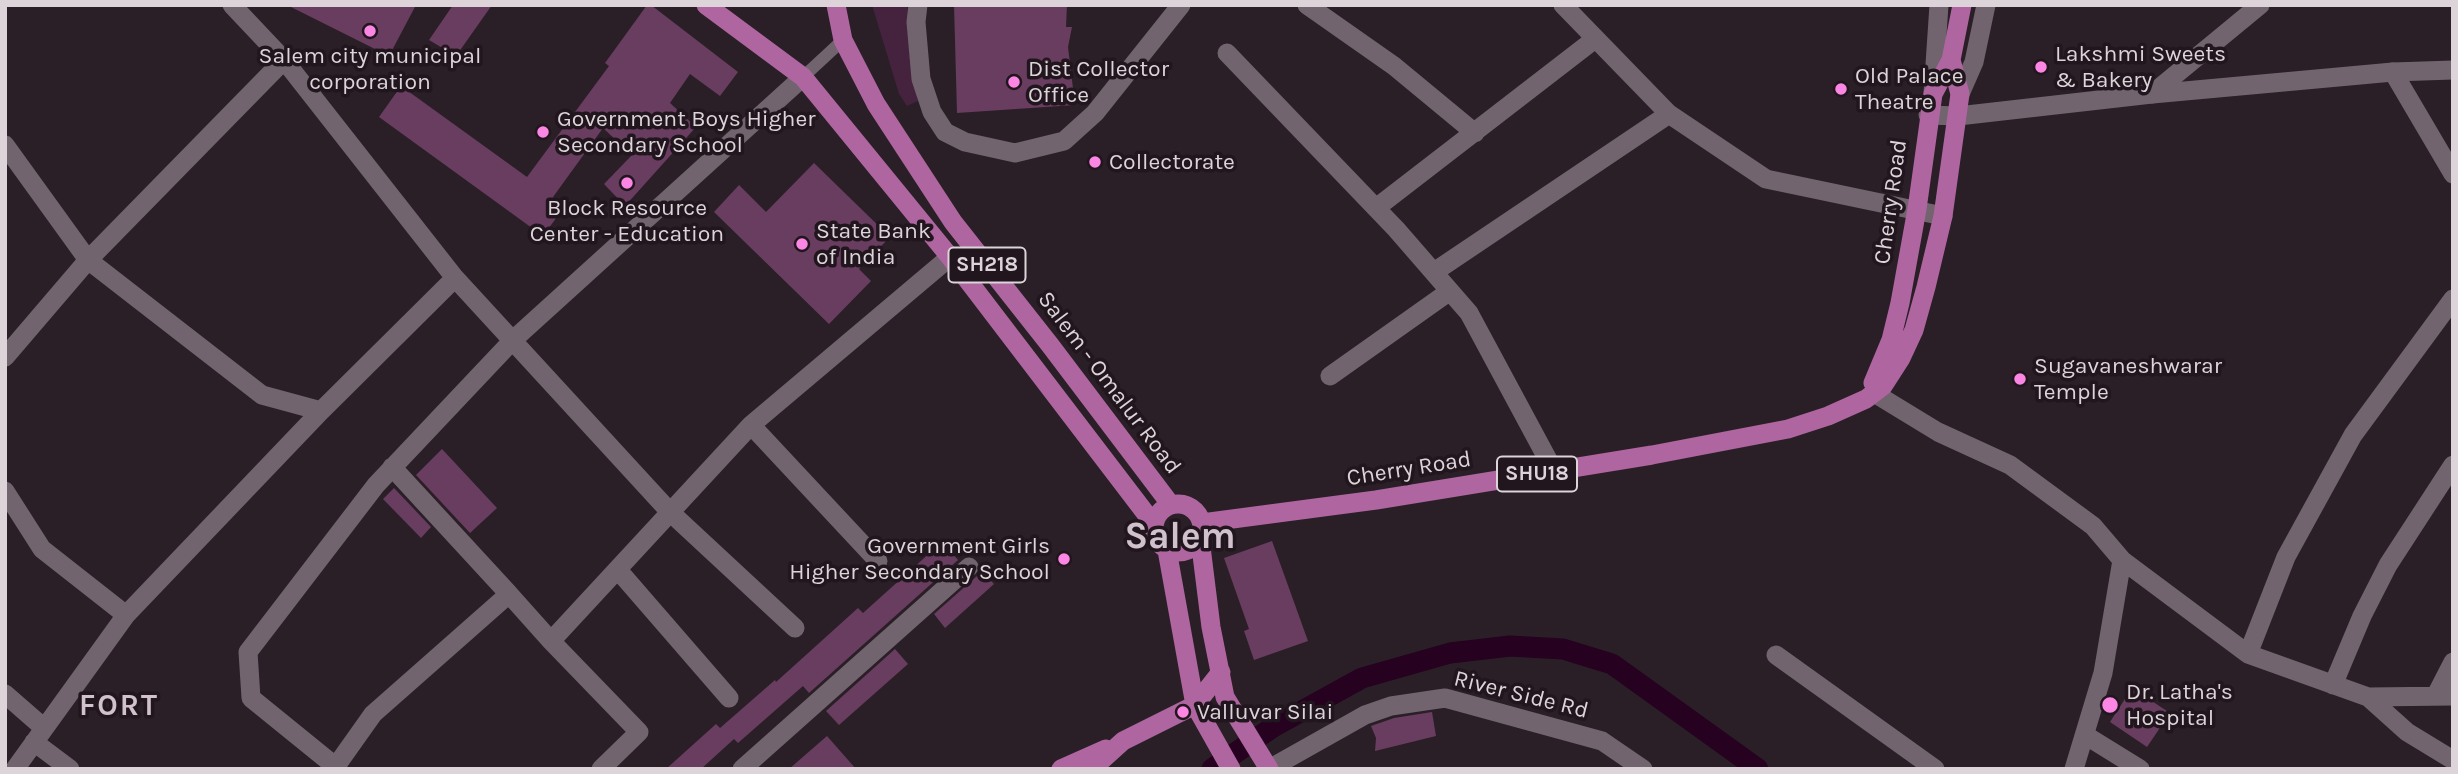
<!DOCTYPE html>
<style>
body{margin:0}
#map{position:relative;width:2458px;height:774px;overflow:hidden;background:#2a1f27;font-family:Karla,sans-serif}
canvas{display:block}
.frame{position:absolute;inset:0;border:7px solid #dcd4d9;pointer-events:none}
</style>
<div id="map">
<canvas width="2458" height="774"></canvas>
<div class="frame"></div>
</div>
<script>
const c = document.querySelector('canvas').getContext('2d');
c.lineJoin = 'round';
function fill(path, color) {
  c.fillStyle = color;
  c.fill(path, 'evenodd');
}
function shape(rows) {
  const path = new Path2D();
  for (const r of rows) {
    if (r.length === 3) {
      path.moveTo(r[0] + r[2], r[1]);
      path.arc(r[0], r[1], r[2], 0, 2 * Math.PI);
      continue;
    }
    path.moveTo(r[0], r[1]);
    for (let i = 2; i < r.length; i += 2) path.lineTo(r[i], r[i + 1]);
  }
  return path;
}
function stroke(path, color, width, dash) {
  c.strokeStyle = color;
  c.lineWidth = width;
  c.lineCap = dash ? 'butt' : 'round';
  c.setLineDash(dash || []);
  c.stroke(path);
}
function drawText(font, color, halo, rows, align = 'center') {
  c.font = font + ' Karla,sans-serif';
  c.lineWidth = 7;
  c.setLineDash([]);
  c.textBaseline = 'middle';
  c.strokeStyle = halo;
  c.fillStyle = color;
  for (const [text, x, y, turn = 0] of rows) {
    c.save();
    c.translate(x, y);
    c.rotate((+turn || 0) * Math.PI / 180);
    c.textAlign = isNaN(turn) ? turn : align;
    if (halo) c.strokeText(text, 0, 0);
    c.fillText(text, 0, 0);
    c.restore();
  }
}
const green = shape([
 [872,5,907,5,918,101,907,106,899,94]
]);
const canal = shape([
 [1212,769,1273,727,1362,678,1450,653,1510,646,1563,649,1612,664,1758,769]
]);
const building = shape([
 [287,5,416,5,389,56],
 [453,5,492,5,456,56,429,40],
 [647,5,651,5,738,72,720,96,690,74,670,103,696,127,625,206,604,184,632,155,603,128,553,197,565,206,543,236,379,117,401,86,527,177,609,66,605,63],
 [954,5,1067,5,1066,27,1072,27,1068,47,1075,105,957,113],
 [814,163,890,237,859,269,871,281,829,324,714,212,739,185,766,212],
 [442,449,497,508,470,533,416,475],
 [394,488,431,527,421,538,383,499],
 [1272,541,1308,641,1254,660,1244,631,1249,629,1224,558],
 [942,542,958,560,809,693,803,686,738,743,734,739,701,769,666,769,716,724,720,728,775,680,776,682,858,608,863,613],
 [981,570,994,584,945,628,934,614,977,576],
 [895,649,908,664,839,725,826,711],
 [2132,688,2170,713,2147,747,2110,722],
 [1432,712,1436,736,1375,751,1376,738,1371,726,1394,718],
 [827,736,856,769,789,769]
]);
const service = shape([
 [803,77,843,40]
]);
const minor = shape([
 [232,5,284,60,455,278,670,512,795,628],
 [918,5,916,22,921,79,932,112,945,132,965,142,1015,153,1064,141,1095,113,1181,5],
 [1307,5,1394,66,1475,133],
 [1563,5,1669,114],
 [1227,53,1396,229,1469,313,1554,471],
 [2393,72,2453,174],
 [2152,94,2260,5],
 [5,145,88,260,262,395,321,411,455,278],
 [1376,208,1595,39],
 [1434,272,1669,114,1766,179,1943,216],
 [5,357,88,260,284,60],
 [1330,376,1450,291],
 [1874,393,1938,432,2010,465,2093,526,2122,560,2103,673,2074,769],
 [751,425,878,561],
 [392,467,509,594],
 [5,491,42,549,126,615],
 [2122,560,2248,654,2368,697,2453,696],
 [618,570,729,698],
 [551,641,639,732,601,769],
 [2248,654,2286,557,2353,435,2453,299],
 [1776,655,1935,769],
 [2333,685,2362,616,2388,565,2453,465],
 [5,694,44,728],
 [2436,695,2453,662],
 [2368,697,2407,732,2453,760],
 [2085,735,2140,769],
 [34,742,70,769],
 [336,767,251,698,248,652,376,485,513,340,803,77],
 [15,769,126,615,321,411],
 [334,769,373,714,509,594,551,641,751,425,950,257],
 [742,769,969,567],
 [1269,769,1365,715,1391,706,1445,698,1602,741,1643,769]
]);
const tertiary = shape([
 [1933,94,1939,5],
 [1960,94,1974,62,1986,5],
 [1928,115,1958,116,2152,94,2393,72,2453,70]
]);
const primary = shape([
 [706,5,803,77,950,257,1153,523],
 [836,5,843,40,876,104,953,222,1050,345,1171,505],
 [1873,383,1891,340,1900,303,1917,209,1933,94,1951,60,1962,5],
 [1178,528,24],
 [1202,523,1376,500,1652,455,1788,429,1828,416,1866,399,1883,386,1901,358,1914,330,1926,287,1943,216,1960,94,1951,60],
 [1200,539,1211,627,1225,697,1269,769],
 [1167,550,1195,705,1231,769],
 [1061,769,1106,749],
 [1092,769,1123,741,1195,705,1221,672]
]);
const markers = [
 [370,31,7,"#fc86e3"],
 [2041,67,7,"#fc86e3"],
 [1014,82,7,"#fc86e3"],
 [1841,89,7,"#fc86e3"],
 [543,132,7,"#fc86e3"],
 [1095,162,7,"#fc86e3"],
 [627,183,7,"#fc86e3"],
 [802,244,7,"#fc86e3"],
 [2020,379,7,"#fc86e3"],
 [1064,559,7,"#fc86e3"],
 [2110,705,9,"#fc86e3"],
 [1183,712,7,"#fc86e3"]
];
const shields = [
 [987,265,77],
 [1537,474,80]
];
const shieldNames = [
 ["SH218",987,265],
 ["SHU18",1537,474]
];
const poiNames = [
 ["Lakshmi Sweets",2055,54],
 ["& Bakery",2055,80],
 ["Salem city municipal",370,56,"center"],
 ["corporation",370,82,"center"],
 ["Dist Collector",1028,69],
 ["Office",1028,95],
 ["Old Palace",1855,76],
 ["Theatre",1855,102],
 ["Government Boys Higher",557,119],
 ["Secondary School",557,145],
 ["Collectorate",1109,162],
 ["Block Resource",627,208,"center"],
 ["Center - Education",627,234,"center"],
 ["State Bank",816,231],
 ["of India",816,257],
 ["Sugavaneshwarar",2034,366],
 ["Temple",2034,392],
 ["Government Girls",1050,546,"right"],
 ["Higher Secondary School",1050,572,"right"],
 ["Dr. Latha's",2126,692],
 ["Hospital",2126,718],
 ["Valluvar Silai",1197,712]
];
const streetNames = [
 ["Cherry Road",1891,202,-82],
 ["Salem - Omalur Road",1109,383,53],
 ["Cherry Road",1409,469,-9],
 ["River Side Rd",1521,695,14]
];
const districtNames = [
 ["FORT",119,706]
];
const townNames = [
 ["Salem",1180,537]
];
fill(green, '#45223d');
stroke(canal, '#260120', 21);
fill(building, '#693d5f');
stroke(service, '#71646e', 12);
stroke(minor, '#71646e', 19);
stroke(tertiary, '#71646e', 19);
stroke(primary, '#af66a0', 19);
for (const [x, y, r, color] of markers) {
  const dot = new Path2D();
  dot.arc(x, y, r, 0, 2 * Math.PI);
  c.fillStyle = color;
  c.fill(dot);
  stroke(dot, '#21161e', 2.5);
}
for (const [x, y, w] of shields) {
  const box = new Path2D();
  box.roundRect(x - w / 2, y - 17.5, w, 35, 5);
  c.fillStyle = '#21161e';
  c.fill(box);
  stroke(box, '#dcd4d9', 2);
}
drawText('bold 21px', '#dcd4d9', null, shieldNames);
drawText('23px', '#dcd4d9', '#21161e', poiNames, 'left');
drawText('23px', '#dcd4d9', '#21161e', streetNames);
c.letterSpacing = '2px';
drawText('bold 30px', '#d0c1cc', '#21161e', districtNames);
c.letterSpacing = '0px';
drawText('bold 37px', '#d0c1cc', '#21161e', townNames);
</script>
